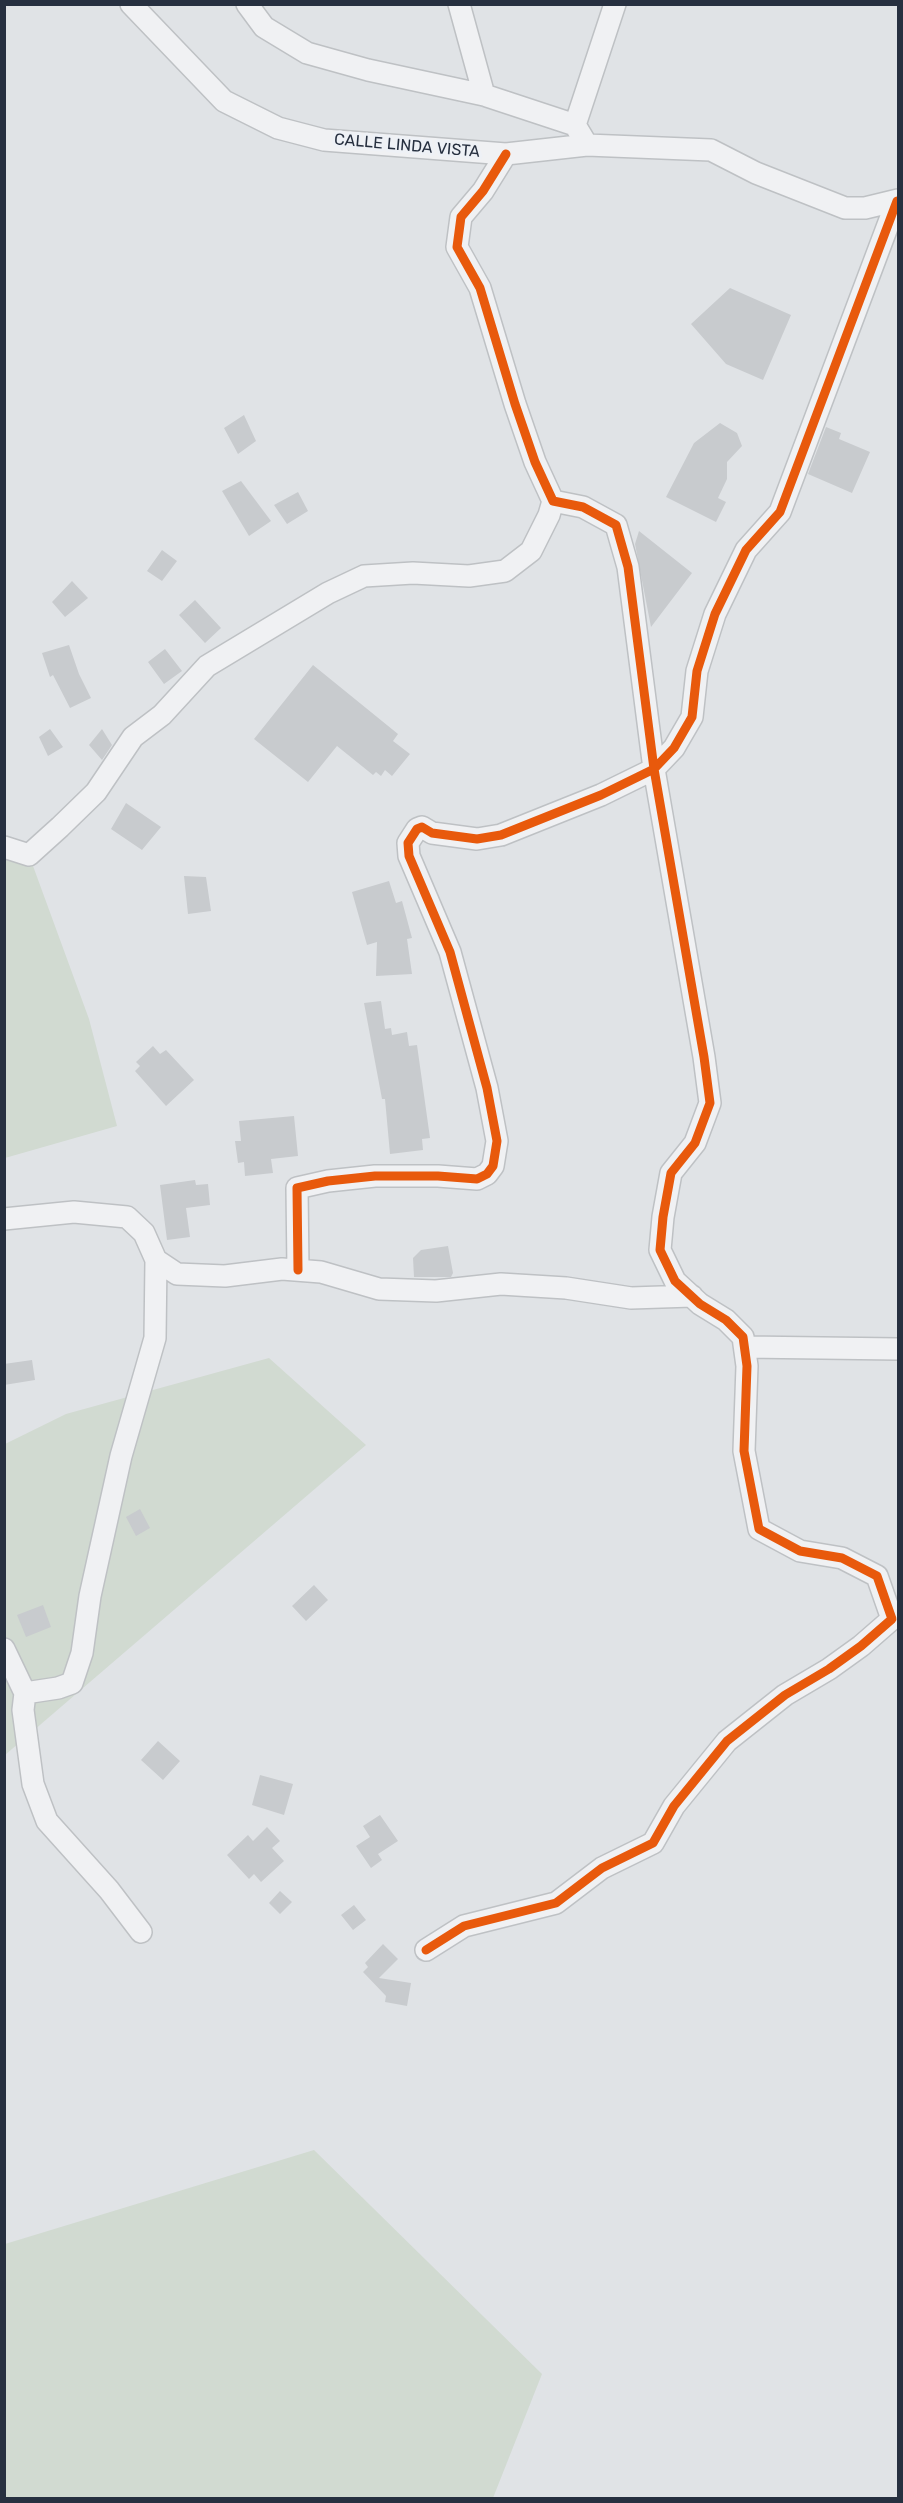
<!DOCTYPE html>
<style>
body{margin:0}
#map{position:relative;width:903px;height:2503px;overflow:hidden;background:#e0e3e6;font-family:Rubik,sans-serif}
canvas{display:block}
.frame{position:absolute;inset:0;border:6px solid #273040;pointer-events:none}
</style>
<div id="map">
<canvas width="903" height="2503"></canvas>
<div class="frame"></div>
</div>
<script>
const c = document.querySelector('canvas').getContext('2d');
c.lineJoin = 'round';
function fill(path, color) {
  c.fillStyle = color;
  c.fill(path, 'evenodd');
}
function shape(rows) {
  const path = new Path2D();
  for (const r of rows) {
    path.moveTo(r[0], r[1]);
    for (let i = 2; i < r.length; i += 2) path.lineTo(r[i], r[i + 1]);
  }
  return path;
}
function stroke(path, color, width, dash) {
  c.strokeStyle = color;
  c.lineWidth = width;
  c.lineCap = dash ? 'butt' : 'round';
  c.setLineDash(dash || []);
  c.stroke(path);
}
function drawText(font, color, halo, rows, align = 'center') {
  c.font = font + ' Rubik,sans-serif';
  c.lineWidth = 6;
  c.setLineDash([]);
  c.textBaseline = 'middle';
  c.strokeStyle = halo;
  c.fillStyle = color;
  for (const [text, x, y, turn = 0] of rows) {
    c.save();
    c.translate(x, y);
    c.rotate((+turn || 0) * Math.PI / 180);
    c.textAlign = isNaN(turn) ? turn : align;
    if (halo) c.strokeText(text, 0, 0);
    c.fillText(text, 0, 0);
    c.restore();
  }
}
const green = shape([
 [5,847,29,855,89,1019,117,1126,5,1158],
 [269,1358,366,1445,5,1755,5,1444,66,1414],
 [314,2150,542,2374,493,2498,5,2498,5,2244]
]);
const building = shape([
 [730,288,791,315,763,380,726,364,691,324],
 [244,415,256,441,238,454,224,428],
 [720,423,737,433,742,446,727,462,727,479,718,498,726,502,716,522,666,497,694,443],
 [826,427,841,433,839,439,870,452,852,493,808,474],
 [241,481,271,521,249,536,222,491],
 [298,492,308,511,287,524,274,505],
 [639,531,692,573,651,627,635,544],
 [162,550,177,561,162,581,147,571],
 [72,581,88,598,65,617,52,602],
 [195,600,221,628,205,643,179,615],
 [69,645,79,674,91,698,70,708,53,675,50,677,42,653],
 [165,649,182,671,164,684,148,662],
 [313,665,398,734,393,741,410,754,392,776,385,770,381,776,376,772,373,775,337,746,308,782,254,739],
 [50,729,63,747,48,756,39,737],
 [102,729,112,745,102,760,89,745],
 [126,803,161,827,142,850,111,829],
 [184,876,206,877,211,911,188,914],
 [389,881,396,903,402,901,412,938,407,939,412,974,376,976,377,942,367,945,352,892],
 [381,1001,385,1029,391,1028,392,1035,407,1032,409,1046,417,1045,430,1138,422,1139,423,1150,390,1154,385,1099,382,1099,364,1003],
 [153,1046,160,1054,166,1050,194,1080,166,1106,135,1071,140,1066,136,1062],
 [294,1116,298,1156,271,1159,273,1173,245,1176,244,1162,238,1163,235,1141,241,1141,239,1121],
 [195,1180,196,1185,208,1184,210,1205,186,1208,190,1237,167,1240,160,1185],
 [448,1246,453,1273,451,1277,414,1277,413,1258,421,1250],
 [32,1360,35,1380,4,1385,4,1364],
 [140,1509,150,1528,136,1536,126,1517],
 [314,1585,328,1600,306,1621,292,1606],
 [43,1605,51,1627,26,1637,17,1615],
 [158,1741,180,1761,163,1780,141,1760],
 [260,1775,293,1784,284,1815,252,1805],
 [380,1815,398,1841,378,1854,382,1860,371,1868,356,1846,370,1837,363,1826],
 [267,1827,280,1841,272,1848,284,1861,261,1882,254,1874,249,1879,227,1855,248,1835,253,1841],
 [280,1891,292,1902,280,1914,269,1903],
 [354,1905,366,1920,353,1930,341,1915],
 [383,1944,398,1959,379,1978,411,1983,407,2006,385,2002,386,1996,363,1972,368,1967,365,1963]
]);
const minor = shape([
 [131,4,224,101,278,128,324,140,506,154,587,145,711,150,756,173,845,208,865,208,898,200],
 [247,4,264,27,307,53,368,70,484,95,575,125,587,145],
 [459,4,484,95],
 [575,125,615,4],
 [4,847,29,855,60,827,96,792,133,737,162,715,207,666,328,593,364,576,413,573,469,576,505,571,531,551,549,515,553,501],
 [4,1219,74,1212,127,1217,144,1233,156,1260,177,1274,225,1276,282,1269,321,1272,379,1289,436,1291,501,1284,566,1288,631,1298,692,1296],
 [298,1270,297,1188,328,1181,375,1176,438,1176,477,1179,487,1174,493,1166,497,1141,487,1088,450,952,409,856,408,843,417,829,422,827,432,833,477,839,501,835,601,795,654,769,674,748,692,717,697,671,715,614,746,550,780,512,897,201],
 [745,1347,898,1349],
 [4,1649,25,1693],
 [141,1932,109,1890,47,1821,33,1784,23,1710,25,1693,58,1688,72,1683,82,1653,90,1596,121,1456,155,1338,156,1260],
 [426,1950,464,1926,556,1903,602,1868,653,1843,674,1806,727,1741,785,1695,829,1669,861,1646,892,1619,877,1576,842,1558,800,1551,759,1529,744,1451,747,1366,743,1337,726,1320,700,1304,675,1281,660,1250,663,1217,671,1173,695,1143,710,1103,704,1057,654,769,628,567,616,525,583,507,553,501,535,462,515,404,480,288,457,247,461,217,483,191,506,154]
]);
const cycleway = shape([
 [298,1270,297,1188,328,1181,375,1176,438,1176,477,1179,487,1174,493,1166,497,1141,487,1088,450,952,409,856,408,843,417,829,422,827,432,833,477,839,501,835,601,795,654,769,674,748,692,717,697,671,715,614,746,550,780,512,897,201],
 [426,1950,464,1926,556,1903,602,1868,653,1843,674,1806,727,1741,785,1695,829,1669,861,1646,892,1619,877,1576,842,1558,800,1551,759,1529,744,1451,747,1366,743,1337,726,1320,700,1304,675,1281,660,1250,663,1217,671,1173,695,1143,710,1103,704,1057,654,769,628,567,616,525,583,507,553,501,535,462,515,404,480,288,457,247,461,217,483,191,506,154]
]);
const streetNames = [
 ["CALLE LINDA VISTA",407,146,5]
];
fill(green, '#d1dad1');
fill(building, '#c8cbce');
stroke(minor, '#bec1c4', 24);
stroke(minor, '#f0f1f3', 21);
stroke(cycleway, '#e8590c', 9);
drawText('16px', '#273040', '#eef1f6', streetNames);
</script>
